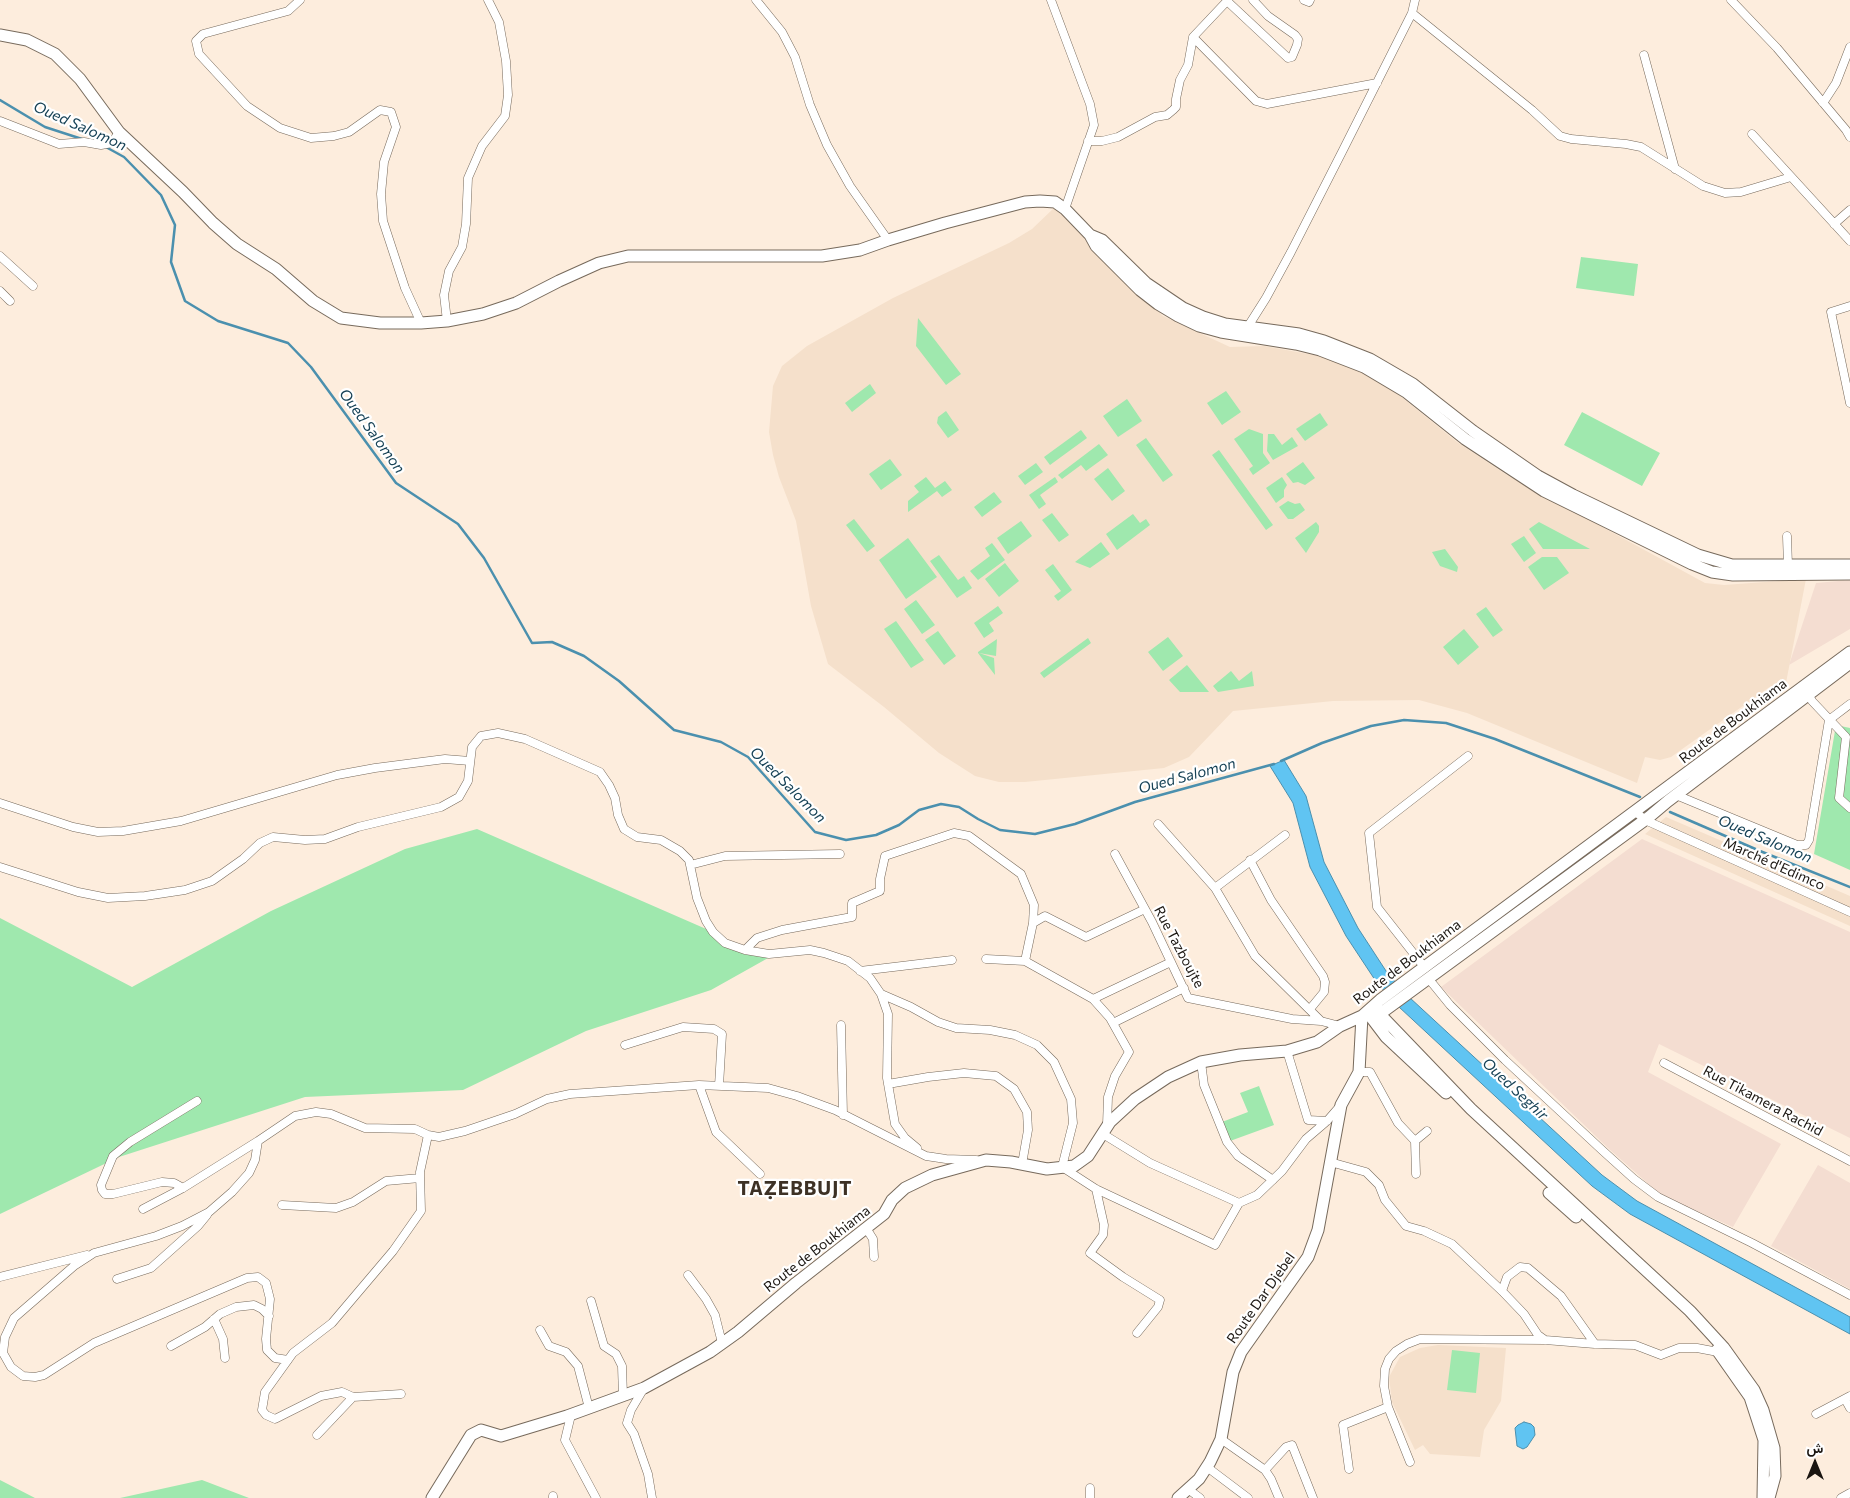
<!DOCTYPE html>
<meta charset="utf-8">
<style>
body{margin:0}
#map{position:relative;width:1850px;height:1498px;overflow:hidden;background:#fdeddd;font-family:Commissioner,Vazirmatn,sans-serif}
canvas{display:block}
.north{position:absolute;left:1790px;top:1438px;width:50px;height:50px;-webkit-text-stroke:4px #fff;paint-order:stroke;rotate:0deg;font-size:14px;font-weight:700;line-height:20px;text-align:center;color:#1a1510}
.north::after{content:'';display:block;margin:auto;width:18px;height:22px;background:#1a1510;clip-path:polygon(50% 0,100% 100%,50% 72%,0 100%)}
</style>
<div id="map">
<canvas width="1850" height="1498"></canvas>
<div class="north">ش</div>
</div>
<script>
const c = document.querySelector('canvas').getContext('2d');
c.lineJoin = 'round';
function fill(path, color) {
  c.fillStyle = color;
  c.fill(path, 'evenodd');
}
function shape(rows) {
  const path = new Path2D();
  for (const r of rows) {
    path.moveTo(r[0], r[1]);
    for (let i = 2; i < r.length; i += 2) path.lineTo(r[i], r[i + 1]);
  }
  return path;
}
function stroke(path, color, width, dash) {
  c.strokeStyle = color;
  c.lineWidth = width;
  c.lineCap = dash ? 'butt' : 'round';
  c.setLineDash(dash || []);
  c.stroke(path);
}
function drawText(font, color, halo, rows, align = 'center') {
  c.font = font + ' Commissioner,sans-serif';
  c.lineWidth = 4.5;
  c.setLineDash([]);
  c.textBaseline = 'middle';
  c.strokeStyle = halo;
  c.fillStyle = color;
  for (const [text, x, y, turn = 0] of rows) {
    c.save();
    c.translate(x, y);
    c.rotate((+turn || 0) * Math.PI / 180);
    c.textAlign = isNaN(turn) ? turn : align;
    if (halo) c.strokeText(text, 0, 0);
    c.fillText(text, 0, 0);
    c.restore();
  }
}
const built = shape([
 [1055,207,1129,284,1163,316,1230,347,1264,346,1325,357,1378,378,1457,442,1507,475,1705,583,1724,585,1806,579,1785,688,1771,686,1671,757,1660,760,1645,757,1637,783,1467,713,1419,700,1333,701,1233,711,1189,757,1164,768,1025,782,999,782,975,776,939,753,884,707,828,664,811,606,796,521,779,477,773,455,769,432,773,386,782,366,807,346,893,298,1009,243,1032,229],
 [1666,817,1850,896,1850,926,1645,834],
 [1438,1345,1506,1348,1501,1401,1484,1430,1480,1457,1430,1454,1423,1445,1415,1450,1392,1402,1389,1377,1400,1357,1420,1348]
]);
const industrial = shape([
 [1850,580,1850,629,1789,665,1816,583],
 [1642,839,1850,932,1850,1138,1659,1044,1648,1072,1781,1144,1733,1227,1662,1196,1608,1148,1441,987],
 [1818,1165,1850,1183,1850,1289,1771,1246]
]);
const green = shape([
 [1581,257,1638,264,1634,296,1576,288],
 [918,318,961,374,946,385,916,346],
 [870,384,876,393,852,412,845,403],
 [1226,391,1241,412,1222,425,1207,403],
 [1127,399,1142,421,1118,437,1103,416],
 [946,411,959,430,948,438,937,423,938,417],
 [1582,412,1660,453,1642,486,1564,445],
 [1320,413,1328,425,1305,441,1296,429],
 [1249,429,1263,434,1263,453,1270,463,1253,475,1249,469,1253,466,1234,439],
 [1081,430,1087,438,1050,465,1044,457],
 [1268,434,1274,434,1282,445,1292,437,1298,446,1273,460,1267,451],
 [1146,438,1173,475,1163,482,1136,445],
 [1099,444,1108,455,1086,471,1081,465,1062,479,1058,475],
 [1219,450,1273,525,1266,530,1212,455],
 [890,459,902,475,881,490,869,474],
 [1303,462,1315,478,1305,485,1298,482,1293,483,1286,474],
 [1036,463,1043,472,1025,485,1018,476],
 [1108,468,1125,491,1112,501,1094,479],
 [926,477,935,488,945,481,952,490,942,497,937,491,908,512,908,501,919,492,914,486],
 [1055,477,1058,482,1040,495,1046,504,1039,509,1029,495],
 [1282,477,1287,485,1284,490,1284,497,1276,503,1266,488],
 [994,492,1002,502,982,517,974,507],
 [1288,501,1295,504,1300,503,1305,510,1293,519,1288,519,1279,507],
 [1052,513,1069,535,1059,542,1042,520],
 [1133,514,1140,523,1146,519,1150,525,1117,550,1106,534],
 [854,519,875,546,867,552,846,525],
 [1021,521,1032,536,1008,554,997,538],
 [1316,522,1319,526,1319,532,1306,553,1295,538],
 [1539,522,1590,549,1543,549,1529,529],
 [1524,536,1536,553,1524,562,1511,544],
 [908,538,937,577,906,599,879,560],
 [1101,542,1110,554,1090,568,1075,562],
 [992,543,1005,560,978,580,970,571,990,556,985,548],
 [1445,549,1458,567,1457,572,1440,566,1432,552],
 [939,555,958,580,964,576,972,588,957,598,930,561],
 [1542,557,1557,557,1569,573,1544,590,1528,567],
 [1005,563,1019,581,999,597,985,579],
 [1053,564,1072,590,1058,601,1054,596,1061,591,1045,570],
 [916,600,935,625,922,634,904,609],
 [998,606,1003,613,989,623,994,631,984,638,974,623],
 [1486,607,1503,630,1493,637,1476,614],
 [896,621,924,660,911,668,884,629],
 [1464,629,1479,647,1458,665,1443,647],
 [938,631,956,656,944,665,925,640],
 [1168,637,1183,656,1163,671,1148,652],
 [1088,638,1091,643,1044,678,1040,673],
 [997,639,996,656,979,653,994,658,995,675,978,653,978,652],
 [1187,665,1209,692,1180,692,1169,680],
 [1231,671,1239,681,1252,671,1254,686,1218,692,1213,686],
 [1836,725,1850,728,1850,870,1814,854],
 [477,829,713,932,725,943,777,953,711,990,586,1031,463,1090,305,1097,119,1157,0,1214,0,918,132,987,271,911,405,849],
 [1259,1086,1274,1125,1230,1141,1222,1122,1248,1112,1240,1093],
 [1452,1350,1480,1353,1476,1393,1447,1390],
 [0,1480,35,1498,0,1498],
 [202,1480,249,1498,120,1498]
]);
const water = shape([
 [1284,760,1306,796,1324,862,1358,928,1388,974,1409,997,1602,1175,1637,1201,1850,1317,1850,1334,1630,1214,1592,1186,1399,1007,1377,983,1346,936,1310,867,1293,803,1270,766,1284,760],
 [1524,1422,1531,1424,1534,1427,1535,1435,1527,1447,1523,1449,1517,1446,1515,1428,1518,1425,1524,1422]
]);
const stream = shape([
 [0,100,45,127,82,139],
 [104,146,124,157,161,195,175,225,171,262,185,301,218,321,288,343,311,367,396,483,458,524,484,558,532,643,552,642,584,656,619,681,674,730,721,742,748,757,815,832,846,840,876,835,899,825,919,810,941,804,959,807,978,819,1000,830,1035,834,1075,824,1135,802,1274,764],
 [1281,761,1322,743,1371,726,1404,720,1446,723,1495,739,1640,797],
 [1670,812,1760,851,1850,887]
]);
const street = shape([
 [300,0,288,11,203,34,196,41,199,54,247,106,280,128,311,138,334,136,349,132,380,110,391,112,396,127,384,162,381,194,383,221,405,288,421,323],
 [756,0,782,32,795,57,810,105,827,145,850,186,888,240],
 [1051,0,1090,104,1094,125,1065,209],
 [1304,0,1309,2,1310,0],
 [1731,0,1777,48,1846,130,1850,137],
 [1227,1,1288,58,1292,57,1297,45,1298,39,1295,35,1268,16,1253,0],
 [1412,13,1532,110,1560,136,1571,139,1626,144,1641,147,1703,186,1725,193,1741,192,1791,177],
 [1193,37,1256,101,1267,104,1377,83],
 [1644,55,1675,169],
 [1823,103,1836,83,1850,47],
 [0,121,59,144,84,142,101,145,112,143,119,132],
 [1752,134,1850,241],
 [1088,141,1102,141,1118,137,1155,117,1167,115,1173,110,1176,107,1176,99,1180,80,1188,65,1193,37,1228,0],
 [1834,224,1850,210],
 [0,256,33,286],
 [0,291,10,301],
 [1850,306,1831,312,1850,403],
 [447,321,444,295,449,271,462,247,466,224,468,178,482,146,505,116,508,95,506,61,499,22,488,0],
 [1247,328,1266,298,1291,252,1343,150,1412,13,1415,0],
 [1787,536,1788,566],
 [1808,694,1812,701,1846,737,1839,798,1850,808],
 [1676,795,1797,845,1806,845,1809,840,1829,720,1850,704],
 [0,803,73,827,98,832,123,831,181,821,337,775,375,768,445,759,470,761],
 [1636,812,1645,820,1850,912],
 [1158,824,1215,888,1255,956,1321,1021],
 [1115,854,1152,922,1188,998,1292,1019,1321,1021,1340,1026],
 [1250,860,1271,900,1323,976,1325,982,1324,992,1310,1009],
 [690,865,725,856,840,854],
 [0,867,78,892,108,898,145,896,185,890,212,881,243,859,260,843,273,837,305,840,325,839,358,827,441,807,459,797,468,781,472,747,481,736,498,733,525,739,600,772,609,785,615,798,618,815,624,829,637,837,661,840,680,851,689,860,697,898,706,921,713,932,725,943,745,950,769,954,810,950,824,953,848,961,870,978,881,994,888,1014,887,1078,895,1124,905,1138,917,1148],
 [1215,888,1285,835],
 [745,950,757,938,782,930,852,917,852,903,880,891,880,879,885,856,954,833,969,836,1021,874,1034,905,1033,923],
 [986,959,1025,961,1093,999,1110,1018,1129,1052,1115,1076,1108,1097,1107,1125],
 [1025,961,1033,923,1045,916,1086,937,1145,909],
 [1425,968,1377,907,1369,833,1468,756],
 [860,971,952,960],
 [1428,978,1450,1005,1505,1060,1603,1151,1634,1179,1658,1197,1752,1243,1850,1295],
 [881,994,911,1007,938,1022,956,1028,990,1030,1015,1035,1037,1045,1054,1062,1071,1099,1073,1123,1062,1167,1096,1189,1215,1245,1239,1203],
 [1093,999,1171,962],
 [1113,1023,1184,988],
 [841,1025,843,1115],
 [625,1045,683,1027,714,1029,722,1034,719,1086],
 [1287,1051,1308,1120,1327,1121],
 [1201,1062,1204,1085,1227,1142,1238,1156,1273,1180],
 [1664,1063,1850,1161],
 [1359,1072,1370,1072,1398,1123,1415,1141,1416,1174],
 [888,1084,928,1077,964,1073,996,1076,1014,1089,1027,1112,1028,1130,1022,1164],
 [699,1085,716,1132,760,1174],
 [1103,1134,1150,1163,1239,1203,1257,1195,1282,1171,1306,1139,1327,1121,1340,1106],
 [1415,1141,1427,1131],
 [1330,1162,1366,1172,1379,1185,1385,1200,1406,1226,1424,1231,1452,1244,1502,1291],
 [183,1188,174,1183,162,1182,113,1194,105,1194,102,1190,101,1185,113,1156,130,1142,197,1101],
 [1096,1189,1104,1225,1103,1235,1090,1253,1123,1277,1160,1300,1158,1307,1137,1333],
 [282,1205,336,1208,353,1202,386,1181,420,1178],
 [143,1209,183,1188,258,1141],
 [866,1228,873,1239,874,1257],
 [688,1275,706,1299,715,1315,722,1343],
 [0,1277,87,1255],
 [117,1279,151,1268,198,1226,207,1215],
 [591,1301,604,1346,616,1354,622,1366,623,1396],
 [214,1319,223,1339,225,1358],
 [540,1330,549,1346,566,1352,578,1366,589,1408],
 [1545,1340,1538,1335,1524,1314,1502,1291,1507,1277,1520,1267,1528,1268,1561,1296,1595,1344],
 [171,1346,205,1327,220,1314,236,1307,254,1305,262,1309,269,1316],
 [288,1360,275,1358,267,1350,266,1339,270,1299,266,1283,258,1277,247,1278,94,1343,44,1375,35,1377,23,1376,11,1367,3,1353,5,1337,14,1318,74,1266,94,1253,156,1236,182,1226,209,1212,232,1192,249,1173,255,1160,258,1141,295,1116,316,1112,331,1114,365,1128,415,1129,428,1135,439,1137,465,1131,515,1114,547,1099,570,1094,699,1085,768,1088,797,1096,835,1110,926,1156,946,1159,976,1160],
 [644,1388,631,1410,627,1423,634,1434,648,1474,652,1498],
 [401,1394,353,1397,342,1392,321,1396,275,1419,266,1415,262,1410,265,1392,293,1353,332,1323,393,1251,421,1211,420,1172,428,1135],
 [1845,1399,1850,1408],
 [1816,1414,1850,1396],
 [571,1415,565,1440,596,1498],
 [317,1435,353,1397],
 [1221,1439,1265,1470,1271,1479,1279,1498],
 [1410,1462,1388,1407,1384,1386,1385,1369,1389,1359,1396,1351,1407,1344,1420,1339,1545,1340,1595,1344,1635,1345,1661,1355,1679,1348,1697,1348,1718,1352],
 [1207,1467,1248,1498],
 [1349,1469,1343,1425,1388,1407],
 [1265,1470,1286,1447,1292,1445,1313,1498],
 [1188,1489,1200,1498],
 [553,1496,553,1498],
 [1090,1498,1090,1488],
 [1841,1498,1850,1493]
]);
const secondary = shape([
 [0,35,27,40,55,54,80,79,119,132,183,192,213,223,237,244,276,269,313,301,341,318,380,323,421,323,447,321,483,314,516,303,559,281,599,263,628,256,822,256,860,250,888,240,945,223,1025,202,1040,201,1055,202,1065,209,1090,235,1102,240,1146,283,1183,308,1203,317,1225,324,1299,334,1324,341,1370,359,1413,384,1473,431,1538,476,1573,495,1698,555,1732,565,1850,565],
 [1090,235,1096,246,1140,290,1158,304,1178,316,1199,326,1221,332,1296,344,1320,350,1364,367,1406,392,1465,439,1544,491,1692,564,1712,572,1733,575,1850,574],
 [1373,1007,1471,1109,1690,1311,1724,1348,1754,1390,1763,1410,1774,1448,1775,1476,1769,1498],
 [1367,1012,1386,1037,1446,1093],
 [1373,1019,1649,817,1668,801,1850,663],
 [1549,1193,1576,1217],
 [1717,1350,1750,1397,1764,1440,1763,1498],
 [432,1498,471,1435,481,1430,501,1436,567,1416,644,1388,710,1352,738,1332,796,1283,884,1214,892,1200,905,1188,932,1175,986,1160,1011,1162,1047,1169,1074,1166,1088,1156,1110,1122,1135,1099,1168,1077,1201,1062,1240,1055,1287,1051,1317,1042,1340,1026,1362,1016,1380,1000,1850,652],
 [1178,1498,1199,1479,1210,1462,1221,1439,1233,1372,1241,1352,1308,1257,1318,1230,1341,1105,1359,1072,1362,1016]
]);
const streetNames = [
 ["Route de Boukhiama",1733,721,-37],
 ["Marché d'Edimco",1774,864,24],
 ["Rue Tazboujte",1179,947,62],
 ["Route de Boukhiama",1407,962,-37],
 ["Rue Tikamera Rachid",1763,1101,28],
 ["Route de Boukhiama",817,1249,-38],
 ["Route Dar Djebel",1261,1298,-55]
];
const waterNames = [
 ["Oued Salomon",80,126,24],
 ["Oued Salomon",372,431,54],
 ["Oued Salomon",1187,776,-15],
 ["Oued Salomon",788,785,45],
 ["Oued Salomon",1765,839,23],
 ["Oued Seghir",1515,1089,43]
];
const districtNames = [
 ["TAẒEBBUJT",795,1189]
];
fill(built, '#f5e0cb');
fill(industrial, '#f4ddd1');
fill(green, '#9fe8ae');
fill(water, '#60c4f2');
stroke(water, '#4b90ae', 1);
stroke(stream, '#4b90ae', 2.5);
stroke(street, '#776a5c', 9);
stroke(secondary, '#776a5c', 13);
stroke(street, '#fff', 8);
stroke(secondary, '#fff', 11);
drawText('14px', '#1a1510', '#fff', streetNames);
drawText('italic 15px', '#174256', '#fff', waterNames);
c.letterSpacing = '1px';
drawText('bold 19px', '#3d3125', '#fff', districtNames);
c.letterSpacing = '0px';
</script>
